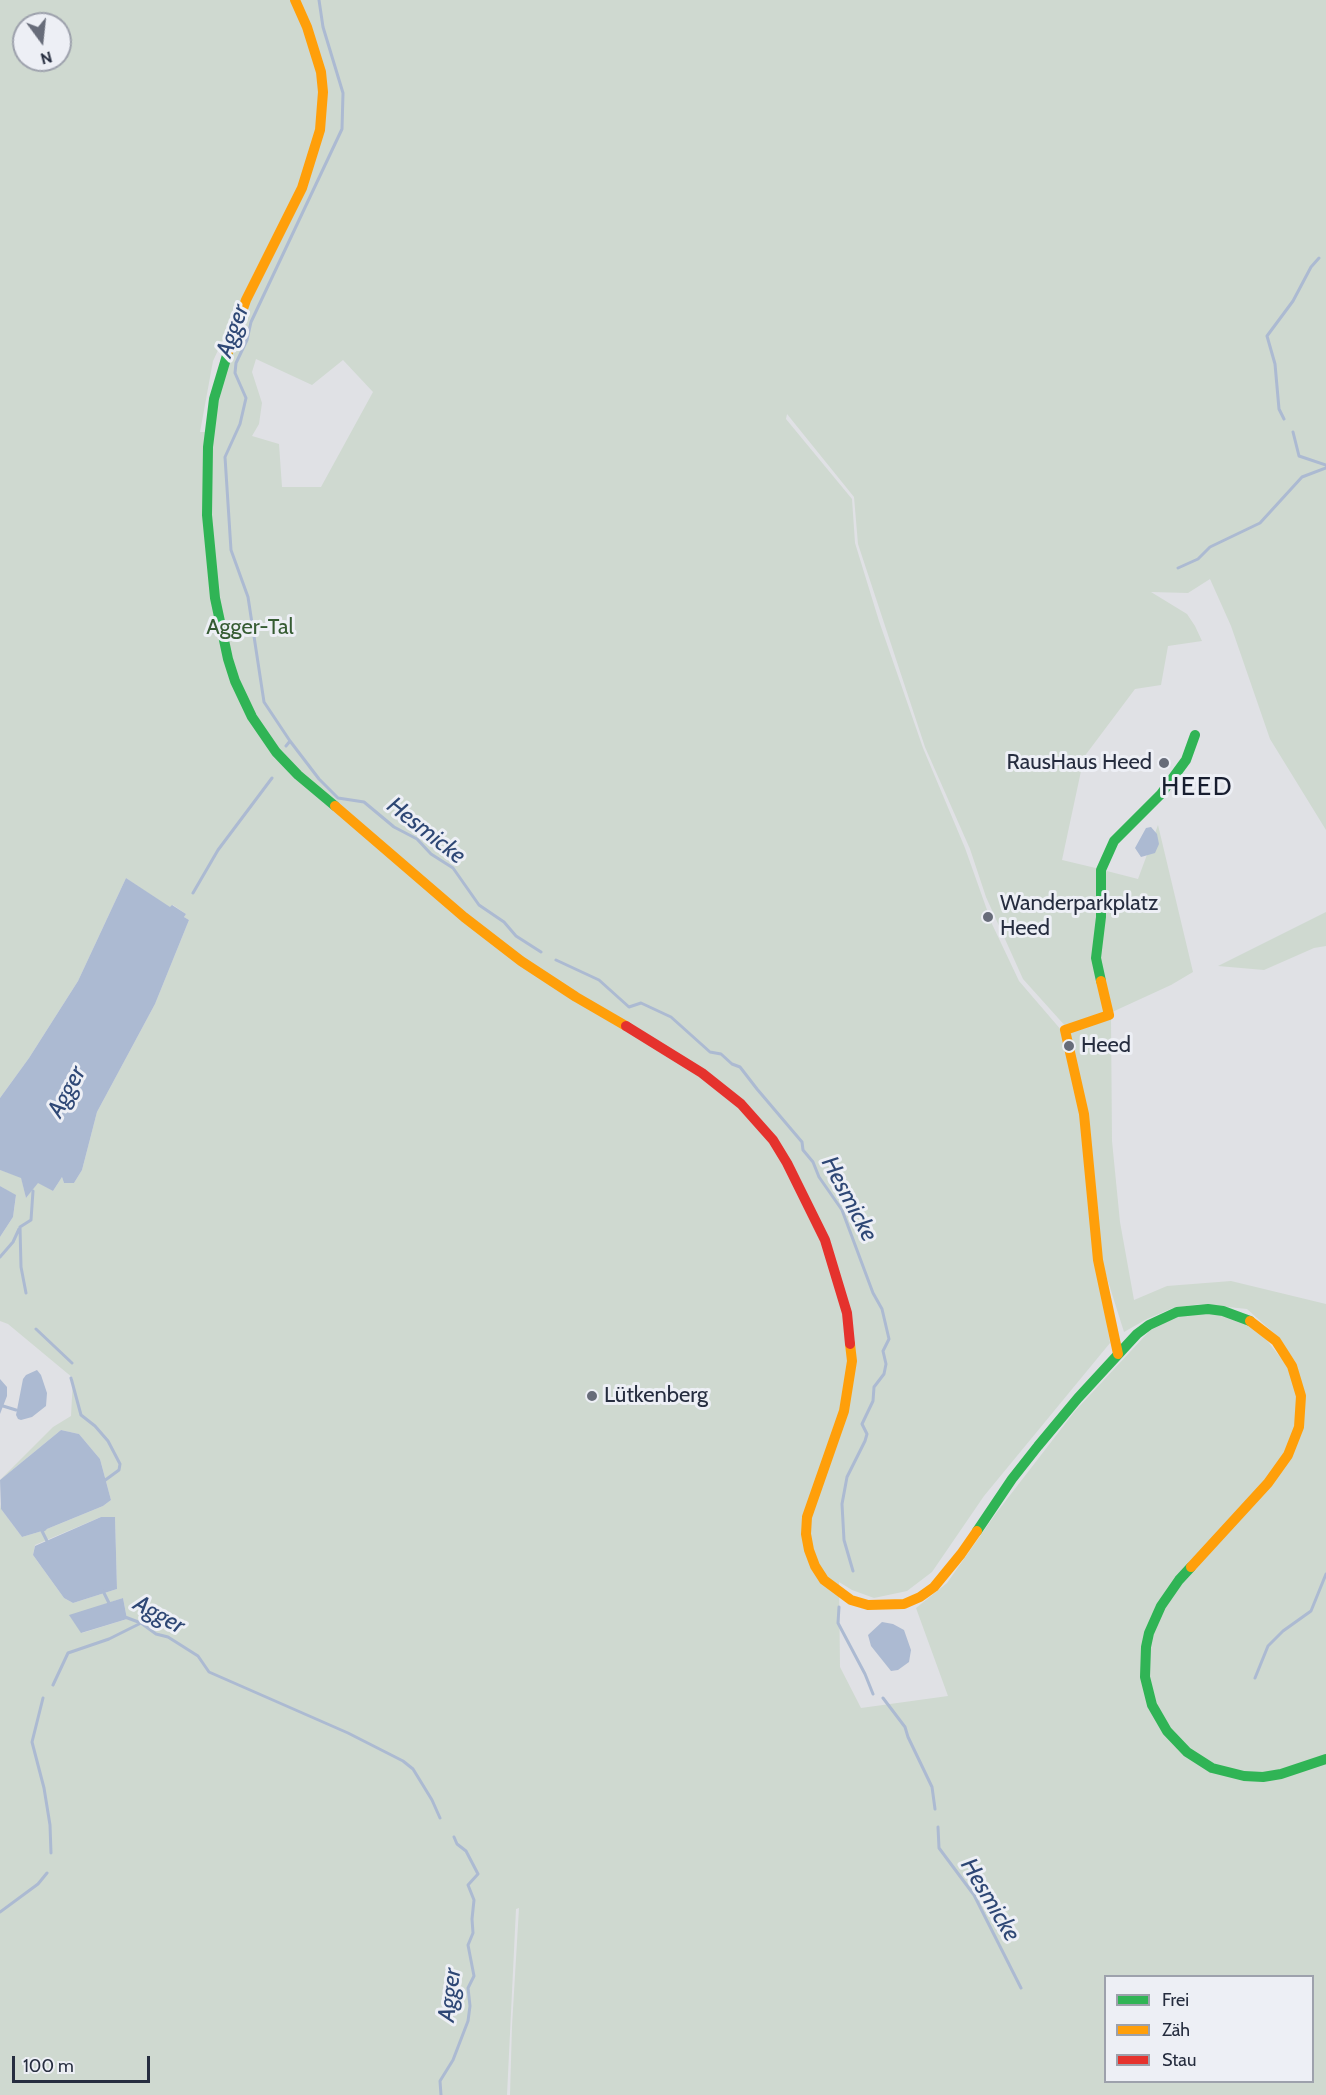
<!DOCTYPE html>
<meta charset="utf-8">
<style>
body{margin:0}
#map{position:relative;width:1326px;height:2095px;overflow:hidden;background:#e0e1e5;font-family:Cabin,sans-serif}
canvas{display:block}
.legend{position:absolute;left:1104px;top:1975px;width:210px;height:108px;box-sizing:border-box;background:#edeff5;border:2px solid #9da1ac;margin:0;padding:8px 10px;list-style:none;font-size:18px;color:#262d3f}
.legend li{display:flex;align-items:center;gap:12px;height:30px}
.legend b{width:30px;border:2px solid #9da1ac}
.north{position:absolute;left:12px;top:12px;width:60px;height:60px;box-sizing:border-box;background:#edeff5;border:2px solid #9da1ac;border-radius:50%;rotate:165deg;font-size:16px;font-weight:700;line-height:24px;text-align:center;color:#262d3f}
.north::after{content:'';display:block;margin:auto;width:21px;height:27px;background:#676c79;clip-path:polygon(50% 0,100% 100%,50% 72%,0 100%)}
.scale{position:absolute;left:12px;top:2056px;width:138px;height:27px;box-sizing:border-box;border:3px solid #262d3f;border-top:0;padding-left:8px;font-size:18px;line-height:21px;white-space:nowrap;color:#262d3f;-webkit-text-stroke:4px #edeff5;paint-order:stroke}
</style>
<div id="map">
<canvas width="1326" height="2095"></canvas>
<ul class="legend">
<li><b style="height:8px;background:#30b455"></b>Frei</li>
<li><b style="height:8px;background:#ff9f0a"></b>Zäh</li>
<li><b style="height:8px;background:#e5322d"></b>Stau</li>
</ul>
<div class="north">N</div>
<div class="scale">100 m</div>
</div>
<script>
const c = document.querySelector('canvas').getContext('2d');
c.lineJoin = 'round';
function fill(path, color) {
  c.fillStyle = color;
  c.fill(path, 'evenodd');
}
function shape(rows) {
  const path = new Path2D();
  for (const r of rows) {
    path.moveTo(r[0], r[1]);
    for (let i = 2; i < r.length; i += 2) path.lineTo(r[i], r[i + 1]);
  }
  return path;
}
function stroke(path, color, width, dash) {
  c.strokeStyle = color;
  c.lineWidth = width;
  c.lineCap = dash ? 'butt' : 'round';
  c.setLineDash(dash || []);
  c.stroke(path);
}
function drawText(font, color, halo, rows, align = 'center') {
  c.font = font + ' Cabin,sans-serif';
  c.lineWidth = 6;
  c.setLineDash([]);
  c.textBaseline = 'middle';
  c.strokeStyle = halo;
  c.fillStyle = color;
  for (const [text, x, y, turn = 0] of rows) {
    c.save();
    c.translate(x, y);
    c.rotate((+turn || 0) * Math.PI / 180);
    c.textAlign = isNaN(turn) ? turn : align;
    if (halo) c.strokeText(text, 0, 0);
    c.fillText(text, 0, 0);
    c.restore();
  }
}
const green = shape([
 [0,0,1326,0,1326,830,1270,739,1231,626,1210,579,1188,593,1151,592,1187,614,1195,626,1202,641,1168,646,1161,685,1135,689,1084,757,1062,860,1100,869,1099,916,1094,958,1106,1014,1067,1028,1023,979,986,897,970,849,925,747,858,544,854,497,787,414,786,419,852,499,855,543,879,621,923,748,965,848,992,924,1019,981,1062,1031,1081,1115,1089,1200,1110,1343,984,1496,932,1572,907,1591,874,1598,852,1590,839,1582,840,1667,861,1708,948,1696,916,1608,947,1583,997,1512,1075,1411,1156,1324,1172,1317,1197,1312,1217,1313,1244,1319,1265,1338,1288,1367,1297,1364,1276,1335,1247,1309,1200,1304,1173,1308,1147,1319,1124,1332,1101,1259,1093,1197,1086,1113,1068,1031,1111,1017,1112,1141,1120,1222,1134,1300,1167,1286,1231,1281,1326,1304,1326,2095,510,2095,512,2026,519,1908,516,1909,507,2095,0,2095,0,1504,1,1509,22,1537,42,1531,103,1506,111,1500,100,1459,79,1434,61,1430,0,1480,53,1427,71,1416,73,1378,8,1324,0,1321,0,1237,13,1217,16,1196,0,1186,0,1170,21,1177,26,1198,38,1182,53,1191,62,1177,64,1183,74,1183,82,1170,97,1112,155,1004,189,920,184,917,186,914,173,905,170,908,126,878,78,981,29,1058,0,1098],
 [24,24,60,24,60,60,24,60],
 [307,178,285,229,250,297,229,347,231,348,218,405,212,400,208,432,200,432,213,361,254,273,299,187],
 [256,359,312,385,343,360,373,392,321,487,282,487,279,444,252,436,259,424,262,403,252,372],
 [101,1517,115,1517,117,1589,73,1603,64,1598,33,1555,35,1545],
 [123,1598,127,1619,82,1633,70,1616],
 [1106,1976,1312,1976,1312,2082,1106,2082],
 [1158,825,1193,972,1171,985,1110,1013,1098,958,1103,870,1138,879],
 [1326,912,1326,946,1314,948,1264,970,1218,966]
]);
const water = shape([
 [1151,827,1157,834,1159,844,1155,853,1141,857,1135,848,1146,828],
 [126,878,170,907,172,905,186,914,184,917,189,920,155,1004,97,1112,82,1170,74,1183,64,1183,62,1177,53,1191,38,1183,26,1198,21,1178,0,1170,0,1098,29,1058,78,981],
 [0,1186,16,1195,13,1217,0,1237],
 [37,1370,41,1375,47,1393,46,1406,32,1417,21,1420,18,1419,16,1415,23,1379,26,1375],
 [0,1379,7,1387,7,1396,0,1414],
 [61,1430,79,1434,100,1459,111,1500,103,1506,42,1531,22,1537,1,1509,0,1480],
 [101,1517,115,1517,117,1589,73,1603,64,1598,33,1555,35,1546],
 [123,1598,127,1619,81,1633,69,1615],
 [882,1622,893,1624,904,1630,911,1650,909,1662,898,1670,891,1671,871,1646,868,1635]
]);
const stream = shape([
 [1284,419,1279,409,1275,364,1267,336,1293,301,1311,267,1319,258],
 [1293,432,1299,456,1326,465],
 [1178,568,1198,559,1210,547,1260,523,1302,477,1326,468],
 [290,741,319,779,338,798,364,802,394,827,417,839,431,854,453,868,479,905,504,922,516,936,541,952],
 [286,746,290,741,264,702,248,597,231,550,225,457,240,424,246,398,235,373,236,363,247,340,251,322,342,129,343,93,323,27,319,0],
 [193,893,218,850,272,778],
 [556,960,599,980,629,1007,641,1003,671,1017,710,1052,721,1054,732,1064,740,1067,757,1089,802,1142,803,1150,813,1162,819,1177,842,1210,873,1293,882,1309,889,1339,883,1351,886,1364,884,1374,874,1387,873,1401,862,1424,867,1434,865,1441,847,1477,842,1504,844,1540,853,1571],
 [0,1257,13,1242,19,1229],
 [26,1293,21,1267,20,1227,31,1220,33,1191],
 [36,1329,72,1363],
 [71,1378,81,1415,95,1426,108,1441,120,1464,119,1470,104,1481],
 [3,1406,16,1410],
 [45,1529,42,1531,48,1543],
 [103,1591,109,1603],
 [839,1607,838,1623,865,1674,873,1694],
 [125,1617,141,1623,156,1634,168,1637,198,1656,209,1672,348,1733,403,1761,413,1769,432,1800,440,1818],
 [1255,1678,1268,1646,1283,1631,1311,1611,1326,1574],
 [53,1685,68,1653,109,1639,141,1623],
 [43,1698,32,1742,44,1788,50,1825,51,1853],
 [883,1698,905,1727,908,1737,932,1787,935,1809],
 [938,1827,939,1848,974,1895,1021,1988],
 [0,1912,38,1884,47,1873],
 [441,2095,440,2081,453,2060,468,2021,470,2006,468,1988,474,1976,468,1945,473,1933,472,1919,474,1900,468,1885,478,1874,466,1851,457,1844,454,1837]
]);
const fast = shape([
 [228,352,214,399,208,447,207,515,215,598,228,659,235,681,252,717,276,752,298,775,335,806],
 [1101,981,1096,958,1101,917,1101,870,1114,841,1161,794,1186,760,1195,735],
 [977,1531,1012,1479,1038,1446,1078,1398,1137,1334,1149,1325,1177,1312,1208,1309,1223,1311,1250,1321],
 [1191,1567,1179,1580,1161,1606,1149,1633,1146,1647,1145,1677,1152,1705,1167,1731,1187,1752,1212,1768,1244,1776,1263,1777,1281,1774,1326,1759]
]);
const slow = shape([
 [228,352,246,300,302,188,320,130,323,92,321,72,307,27,295,0],
 [335,806,464,917,521,961,576,997,626,1026],
 [1101,981,1109,1015,1065,1030,1084,1114,1098,1260,1118,1354],
 [850,1344,852,1361,844,1411,807,1517,806,1534,809,1550,815,1566,824,1580,851,1600,868,1605,904,1604,920,1597,934,1587,961,1554,977,1531],
 [1191,1567,1268,1483,1288,1455,1299,1427,1301,1396,1292,1366,1276,1341,1250,1321]
]);
const jam = shape([
 [626,1026,702,1073,741,1104,773,1140,787,1163,825,1240,847,1313,850,1344]
]);
const markers = [
 [1164,763,6,"#676c79"],
 [988,917,6,"#676c79"],
 [1069,1046,6,"#676c79"],
 [592,1396,6,"#676c79"]
];
const parkNames = [
 ["Agger-Tal",250,628]
];
const poiNames = [
 ["RausHaus Heed",1152,763,"right"],
 ["Wanderparkplatz",1000,904],
 ["Heed",1000,929],
 ["Heed",1081,1046],
 ["Lütkenberg",604,1396]
];
const waterNames = [
 ["Agger",233,331,-70],
 ["Hesmicke",426,831,38],
 ["Agger",67,1092,-62],
 ["Hesmicke",849,1199,62],
 ["Agger",159,1615,29],
 ["Hesmicke",990,1900,59],
 ["Agger",450,1995,-83]
];
const quarterNames = [
 ["HEED",1197,787]
];
fill(green, '#cfd9d0');
fill(water, '#acbad2');
stroke(stream, '#acbad2', 3);
stroke(fast, '#30b455', 10);
stroke(slow, '#ff9f0a', 10);
stroke(jam, '#e5322d', 10);
for (const [x, y, r, color] of markers) {
  const dot = new Path2D();
  dot.arc(x, y, r, 0, 2 * Math.PI);
  c.fillStyle = color;
  c.fill(dot);
  stroke(dot, '#edeff5', 2);
}
drawText('22px', '#365c33', '#edeff5', parkNames);
drawText('22px', '#262d3f', '#edeff5', poiNames, 'left');
drawText('italic 24px', '#2e4775', '#edeff5', waterNames);
c.letterSpacing = '1.5px';
drawText('26px', '#181e30', '#edeff5', quarterNames);
c.letterSpacing = '0px';
</script>
